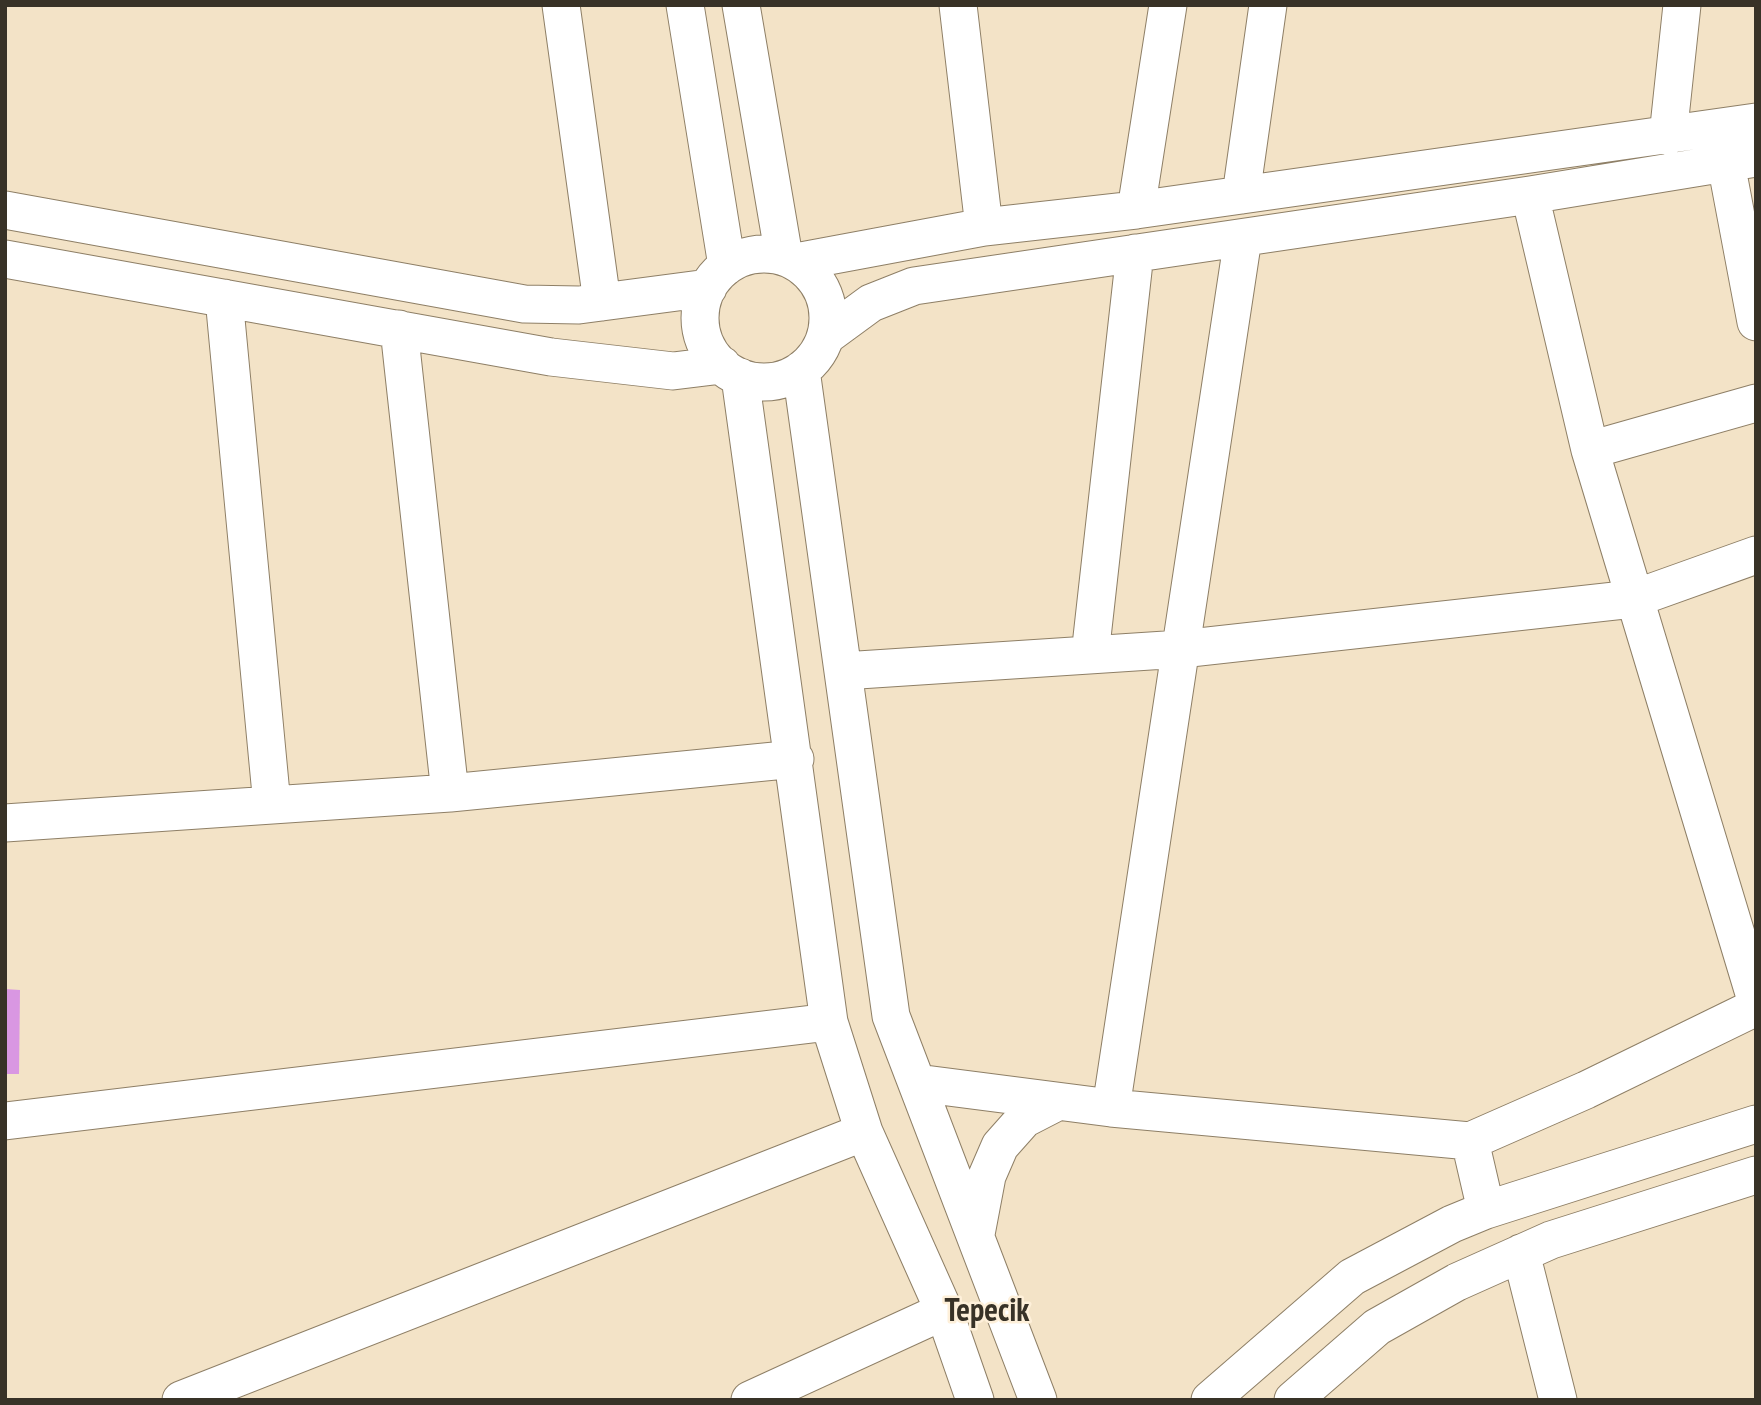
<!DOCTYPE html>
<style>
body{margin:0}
#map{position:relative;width:1761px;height:1405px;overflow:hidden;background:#f3e3c7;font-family:"PT Sans Narrow",sans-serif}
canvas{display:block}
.frame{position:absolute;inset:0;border:7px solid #383227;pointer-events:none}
</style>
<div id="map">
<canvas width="1761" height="1405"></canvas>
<div class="frame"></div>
</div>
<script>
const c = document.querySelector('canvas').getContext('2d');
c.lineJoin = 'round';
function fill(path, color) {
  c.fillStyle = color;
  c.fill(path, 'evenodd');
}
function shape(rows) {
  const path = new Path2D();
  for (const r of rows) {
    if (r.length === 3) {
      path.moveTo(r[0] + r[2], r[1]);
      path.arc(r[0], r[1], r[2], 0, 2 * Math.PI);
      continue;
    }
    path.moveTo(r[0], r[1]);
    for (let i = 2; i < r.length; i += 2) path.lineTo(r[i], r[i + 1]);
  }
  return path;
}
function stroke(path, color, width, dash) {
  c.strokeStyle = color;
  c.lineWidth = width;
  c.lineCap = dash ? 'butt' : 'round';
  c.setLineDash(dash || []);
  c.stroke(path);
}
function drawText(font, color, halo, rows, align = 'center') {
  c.font = font + ' "PT Sans Narrow",sans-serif';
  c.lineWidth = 5;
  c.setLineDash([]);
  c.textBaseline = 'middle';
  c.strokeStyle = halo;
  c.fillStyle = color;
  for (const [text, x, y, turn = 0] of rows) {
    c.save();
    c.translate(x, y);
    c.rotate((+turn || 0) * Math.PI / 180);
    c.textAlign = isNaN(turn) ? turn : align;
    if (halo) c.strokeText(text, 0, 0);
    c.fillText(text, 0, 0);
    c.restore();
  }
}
const building = shape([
 [5,989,20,990,19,1074,5,1074]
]);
const minor = shape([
 [561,5,602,302],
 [685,5,727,266],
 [741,5,784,257],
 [958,5,984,227],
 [1668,136,1682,5],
 [1726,163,1756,322],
 [1241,195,1268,5],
 [1530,195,1590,450,1756,1000],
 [5,210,524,304,579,305,708,288],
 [1136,210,1168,5],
 [764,318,64],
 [5,259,551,357,673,371,722,365],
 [796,262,984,227,1136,210,1756,122],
 [224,298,272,805],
 [399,329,450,793],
 [826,336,871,303,914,286,1530,195,1756,158],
 [801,370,891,1016,1038,1400],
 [740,377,829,1022,864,1132,944,1311,975,1400],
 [1590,450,1756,403],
 [1090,655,1135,253],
 [843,671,1181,649,1633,599,1756,555],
 [5,823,450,793,795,759],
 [917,1083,1111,1108,1470,1141],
 [1111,1108,1243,238],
 [5,1121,829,1022],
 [1486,1210,1470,1141,1586,1090,1756,1007],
 [976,1234,987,1176,1000,1146,1024,1119,1057,1102],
 [1521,1253,1558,1400],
 [181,1400,864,1132],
 [750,1400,944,1311],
 [1210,1400,1352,1277,1452,1224,1486,1210,1756,1124],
 [1293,1400,1377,1327,1457,1282,1551,1240,1756,1175]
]);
const districtNames = [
 ["Tepecik",987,1312]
];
fill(building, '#d997e2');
stroke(minor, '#8e7f66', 39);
stroke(minor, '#fff', 37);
drawText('bold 32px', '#383227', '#fef0da', districtNames);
</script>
